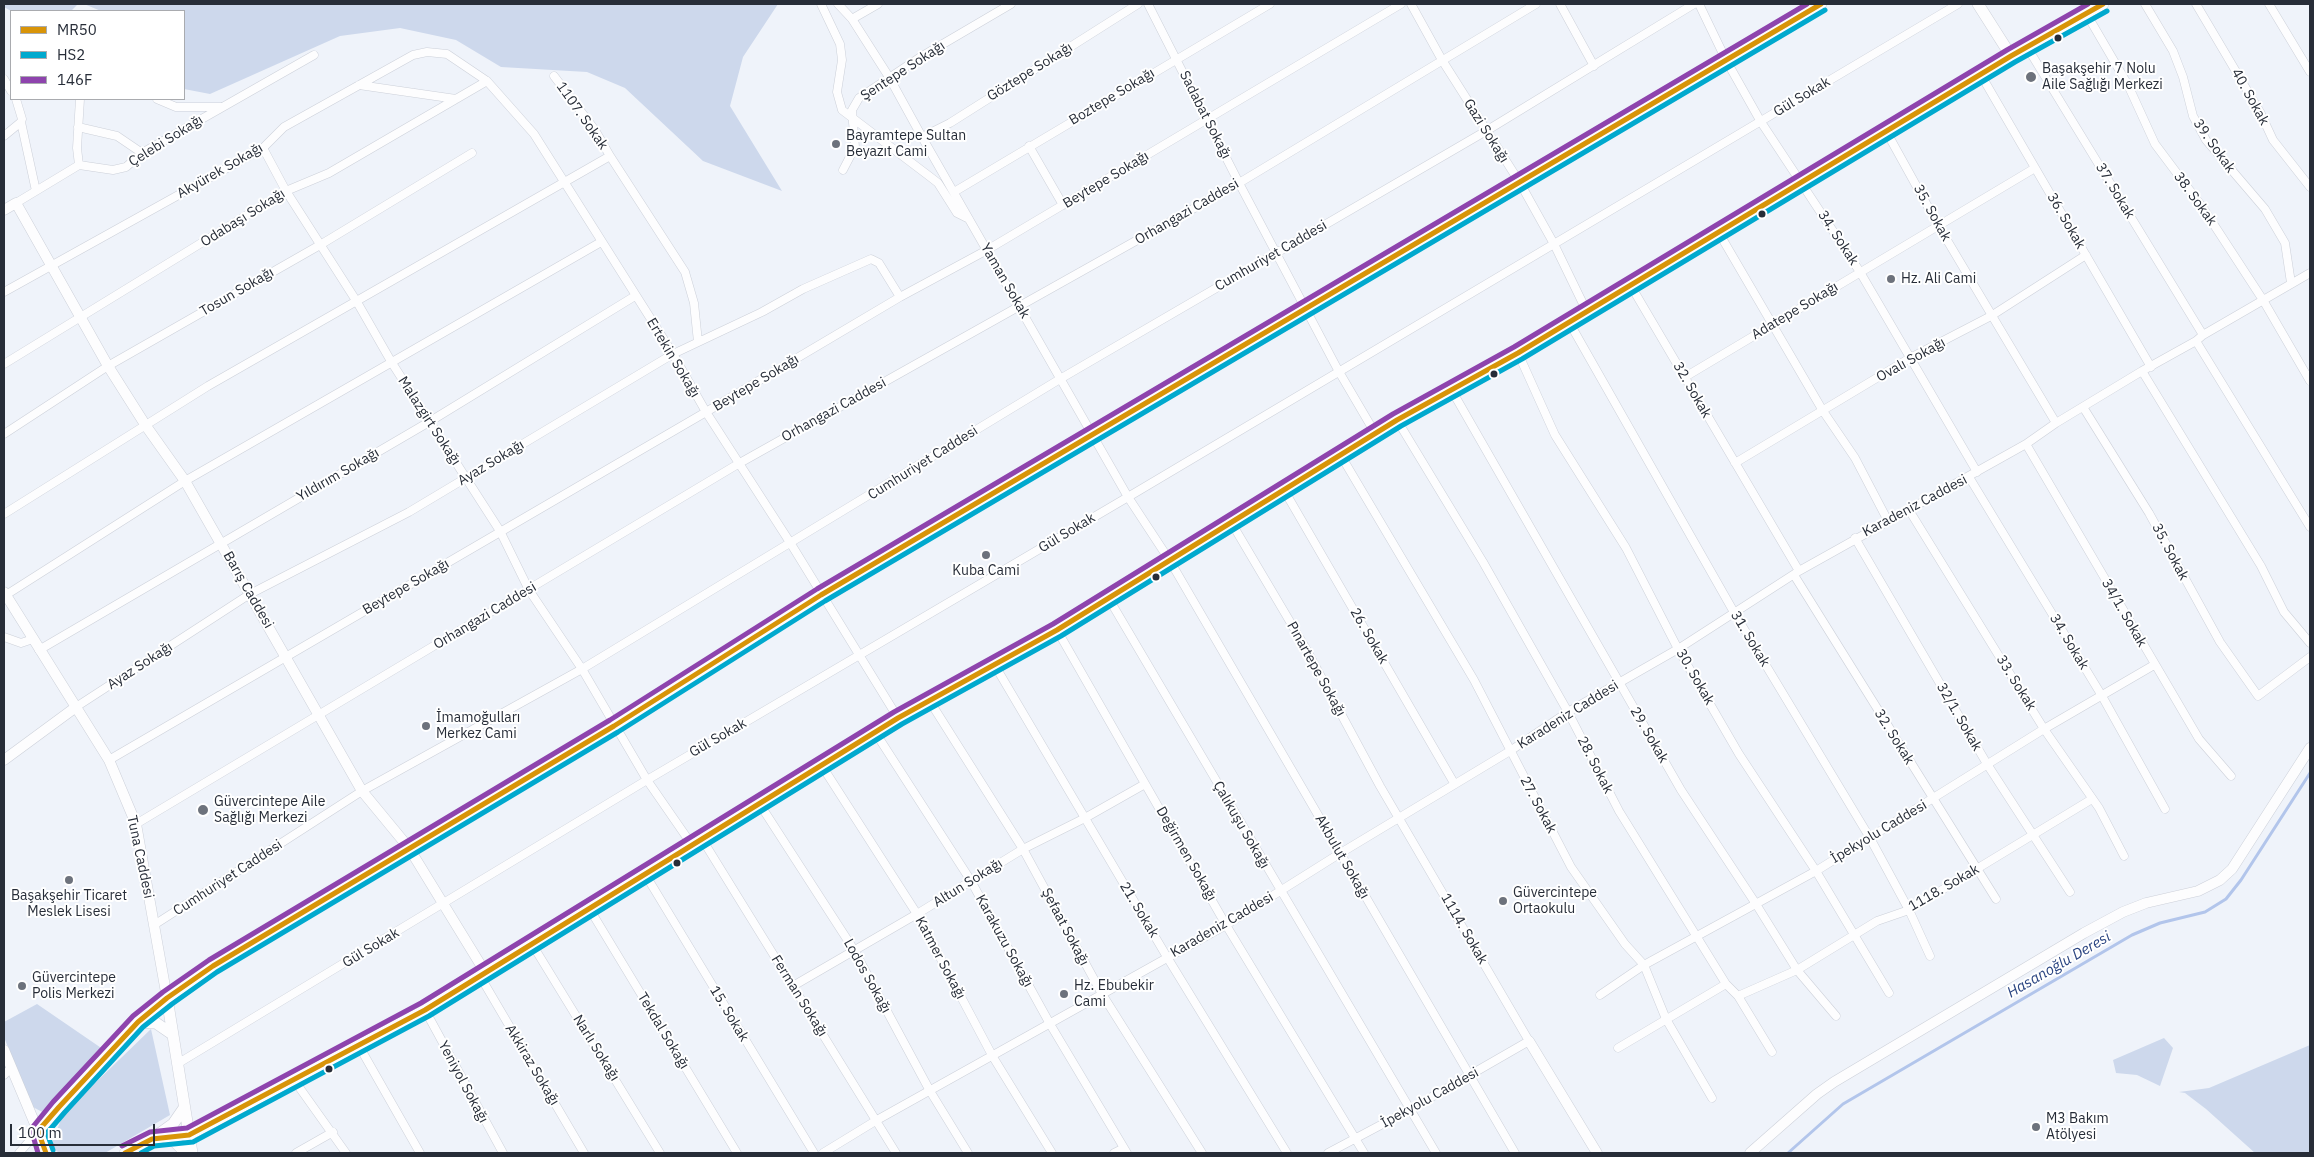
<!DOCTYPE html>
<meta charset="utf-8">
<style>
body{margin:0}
#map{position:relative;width:2314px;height:1157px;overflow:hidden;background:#eff3fa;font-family:"IBM Plex Sans",sans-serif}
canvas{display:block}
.frame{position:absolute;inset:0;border:5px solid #272d38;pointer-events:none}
.legend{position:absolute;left:10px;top:10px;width:175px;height:90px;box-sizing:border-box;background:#fff;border:1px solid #a9abaf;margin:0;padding:6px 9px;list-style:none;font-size:15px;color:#272d38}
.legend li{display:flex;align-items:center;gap:10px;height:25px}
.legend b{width:25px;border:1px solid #a9abaf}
.scale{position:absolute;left:10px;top:1124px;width:145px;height:22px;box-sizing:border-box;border:2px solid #272d38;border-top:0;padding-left:6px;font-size:15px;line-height:18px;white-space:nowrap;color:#272d38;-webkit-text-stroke:4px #fff;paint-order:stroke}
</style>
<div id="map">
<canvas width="2314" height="1157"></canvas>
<div class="frame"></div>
<ul class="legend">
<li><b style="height:6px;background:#d89408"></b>MR50</li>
<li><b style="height:6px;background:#00a9ce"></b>HS2</li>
<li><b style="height:6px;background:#8e44ad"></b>146F</li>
</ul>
<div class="scale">100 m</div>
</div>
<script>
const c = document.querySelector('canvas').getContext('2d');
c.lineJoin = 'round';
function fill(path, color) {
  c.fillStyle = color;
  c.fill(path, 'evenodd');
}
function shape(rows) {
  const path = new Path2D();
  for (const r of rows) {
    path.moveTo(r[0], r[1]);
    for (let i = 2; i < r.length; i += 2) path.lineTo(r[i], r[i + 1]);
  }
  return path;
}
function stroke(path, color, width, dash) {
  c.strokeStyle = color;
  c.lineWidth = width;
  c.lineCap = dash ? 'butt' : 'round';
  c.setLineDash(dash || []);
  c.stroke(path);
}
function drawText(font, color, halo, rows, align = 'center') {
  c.font = font + ' "IBM Plex Sans",sans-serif';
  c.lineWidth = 4;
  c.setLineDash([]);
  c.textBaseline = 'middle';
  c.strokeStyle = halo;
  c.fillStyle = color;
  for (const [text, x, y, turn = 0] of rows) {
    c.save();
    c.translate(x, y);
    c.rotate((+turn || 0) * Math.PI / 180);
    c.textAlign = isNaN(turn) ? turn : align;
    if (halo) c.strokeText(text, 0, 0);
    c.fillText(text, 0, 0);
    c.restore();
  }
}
const green = shape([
 [4,4,78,4,71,11,11,11,4,7],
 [84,4,778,4,743,57,730,106,782,191,703,161,625,88,587,72,501,67,456,40,400,28,340,36,210,94,184,89,184,11,101,11],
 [37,1004,110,1054,46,1114,31,1106,4,1037,4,1022],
 [151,1029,170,1115,105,1153,59,1153,51,1146,63,1114],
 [2164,1038,2173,1048,2160,1086,2137,1075,2116,1073,2113,1060],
 [2310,1045,2310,1153,2255,1153,2206,1109,2185,1093,2179,1092,2209,1088]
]);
const stream = shape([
 [1788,1153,1843,1104,2132,935,2160,923,2205,912,2226,899,2241,880,2310,773]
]);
const minor = shape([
 [821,4,840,44,842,60,837,92,842,110,929,176,938,183,957,213,969,219],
 [838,4,852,19,889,77,922,137,1128,497,1170,561,1515,1153],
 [1148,4,1239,183,1338,370,1375,433],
 [1411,4,1442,60,1520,183,1554,244,1587,312],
 [1560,4,1594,66],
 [1699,4,1726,60,1761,122,1860,272,1977,472],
 [2145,4,2173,51,2183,77,2193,116,2206,140,2265,209,2285,243,2291,283],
 [2196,4,2260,112,2273,140,2310,187],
 [2269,4,2310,72],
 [2086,13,2128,85,2155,144,2203,208,2263,300,2310,381],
 [852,19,878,4],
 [2027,47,2203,335],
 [1981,75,2151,367],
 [554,76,595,130,610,156],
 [4,79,11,91],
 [359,85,456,99],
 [16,99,22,119,21,122,36,191],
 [157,99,176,107,221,107],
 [78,127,117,136,142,153],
 [1886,131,1938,225,2056,423],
 [4,136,21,122],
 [922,137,950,123,1138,4],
 [1029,146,1063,205],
 [263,148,286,191,357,302,392,363,500,531,529,590,582,669,647,780,692,845],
 [79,165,113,170,126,167,142,153,314,55],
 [843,170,855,147,852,110,859,98,919,58,1011,4],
 [954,192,1270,4],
 [16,203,79,165,77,148,80,99],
 [1719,233,1823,411,1855,458,1888,521],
 [1631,286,1799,571],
 [4,292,263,148,284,127,413,55,427,52,447,54,487,81,534,134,673,354,706,412,791,544,898,718],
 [1569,322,1735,614,1870,838,1909,910,1930,956],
 [2196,341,2310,527],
 [1518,353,1555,435,1626,548,1678,649,1739,754,1816,871,1889,993],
 [4,364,286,191,329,173,487,81],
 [2142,371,2261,566,2284,612,2310,643],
 [1685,377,2035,168],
 [1451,389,1681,790,1756,904,1797,970,1836,1016],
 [2083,407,2149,513,2220,642,2258,696,2310,657],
 [1397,420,1483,562,1568,712,1619,811,1726,984,1738,996,1772,1052],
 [4,434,108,366,320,245,472,153],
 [2026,444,2199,739,2231,776],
 [1340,454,1474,680,1571,867,1625,944,1644,965,1666,1019,1712,1098],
 [1735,463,1910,358,1991,316,2086,255],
 [1969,477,2102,696,2165,809],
 [1284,490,1454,783],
 [1909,510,2044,729,2099,808,2124,856],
 [4,514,208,386,610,156,685,272,694,303,698,342],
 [1231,522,1305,647,1380,786,1529,1041,1409,1110,1328,1153],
 [1855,538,1987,764,2070,892],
 [1794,575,1996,899],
 [6,595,185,481,601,242],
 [1109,599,1436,1153],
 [1057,630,1226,925,1364,1153],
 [4,637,21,643,33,639],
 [39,650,429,422,635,296],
 [994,664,1167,957,1287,1153],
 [929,700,1023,849,1102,994,1202,1153],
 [76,707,250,594,409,512,673,354,762,312,803,289,871,259,879,263,900,297],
 [875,732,971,881,1050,1024,1127,1153],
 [109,760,706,412,900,297,987,250,1401,4],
 [822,766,917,914,993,1057,1052,1153],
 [759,803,854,950,930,1091,968,1153],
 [136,824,738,464,1239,183,1536,4],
 [702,839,896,1153],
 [645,874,814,1153],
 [589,908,737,1153],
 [154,925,362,791,582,669,1060,379,1486,131,1694,4],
 [532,944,660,1153],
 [480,976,584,1153],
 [793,986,917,914,1023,849,1085,818,1145,784],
 [1600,995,1644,965,1816,871,2044,729,2154,665],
 [1738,996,1797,970,1877,921,1909,910,2092,799],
 [425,1010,503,1153],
 [359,1046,420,1153],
 [1618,1048,1726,984],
 [177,1064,647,780,1128,497,1958,4],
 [4,1075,11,1068],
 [294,1080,346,1153],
 [19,1153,38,1131],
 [296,1153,333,1132],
 [823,1153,877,1120,1226,925,1339,854,1510,751,1568,712,1678,649,1799,571,2026,444,2056,423,2142,371,2196,341,2203,335,2310,273],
 [1114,1153,1124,1148]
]);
const tertiary = shape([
 [4,210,16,203,108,366,146,426,185,481,362,791,409,848,485,972],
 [4,592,109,760,136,824,167,998],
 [4,760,76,707],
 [1529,1041,1597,1153],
 [4,1050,38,1131],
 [1750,1153,1817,1094,1834,1082,2084,933,2123,912,2146,903,2198,891,2220,880,2232,869,2310,748]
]);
const secondary = shape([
 [1978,4,2011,56],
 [167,998,192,1153],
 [138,1022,156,1023,172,1034],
 [165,1137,175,1142,186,1153],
 [152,1139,174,1135,189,1135,425,1010,898,718,1057,630,1397,420,1518,353,2011,56,2103,4],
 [46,1153,38,1131,59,1107,138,1022,167,998,213,966,614,726,821,595,1821,4],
 [125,1153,152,1139,173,1124,184,1108]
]);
const bus1 = shape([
 [46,1153,38,1131,59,1107,138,1022,167,998,213,966,614,726,821,595,1821,4],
 [125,1153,152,1139,189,1135,425,1010,898,718,1057,630,1397,420,1518,353,2011,56,2103,4]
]);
const bus2 = shape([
 [53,1150,47,1133,65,1112,143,1027,172,1004,217,972,618,732,825,601,1825,10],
 [141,1153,154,1146,193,1142,429,1016,902,724,1061,636,1401,426,1522,359,2015,62,2107,11]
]);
const bus3 = shape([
 [122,1146,150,1132,187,1128,421,1003,894,712,1053,624,1393,414,1514,347,2007,50,2088,4],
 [38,1153,31,1129,53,1102,133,1016,163,992,209,960,610,720,817,589,1807,4]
]);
const markers = [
 [2058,38,4.5,"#272d38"],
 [2031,77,6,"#6d727c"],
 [836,144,5,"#6d727c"],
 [1762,214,4.5,"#272d38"],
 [1891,279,5,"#6d727c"],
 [1494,374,4.5,"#272d38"],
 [986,555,5,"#6d727c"],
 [1156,577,4.5,"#272d38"],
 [426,726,5,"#6d727c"],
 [203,810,6,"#6d727c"],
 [677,863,4.5,"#272d38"],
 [69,880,5,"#6d727c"],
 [1503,901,5,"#6d727c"],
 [22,986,5,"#6d727c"],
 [1064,994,5,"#6d727c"],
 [329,1069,4.5,"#272d38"],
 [2036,1127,5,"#6d727c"]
];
const poiNames = [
 ["Başakşehir 7 Nolu",2042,69],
 ["Aile Sağlığı Merkezi",2042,85],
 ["Bayramtepe Sultan",846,136],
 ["Beyazıt Cami",846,152],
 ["Hz. Ali Cami",1901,279],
 ["Kuba Cami",986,571,"center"],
 ["İmamoğulları",436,718],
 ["Merkez Cami",436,734],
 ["Güvercintepe Aile",214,802],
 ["Sağlığı Merkezi",214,818],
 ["Güvercintepe",1513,893],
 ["Ortaokulu",1513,909],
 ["Başakşehir Ticaret",69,896,"center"],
 ["Meslek Lisesi",69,912,"center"],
 ["Güvercintepe",32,978],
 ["Polis Merkezi",32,994],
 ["Hz. Ebubekir",1074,986],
 ["Cami",1074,1002],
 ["M3 Bakım",2046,1119],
 ["Atölyesi",2046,1135]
];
const streetNames = [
 ["Şentepe Sokağı",903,71,-33],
 ["Göztepe Sokağı",1030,72,-32],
 ["Boztepe Sokağı",1112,97,-31],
 ["Gül Sokak",1802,97,-31],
 ["40. Sokak",2250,97,61],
 ["Sadabat Sokağı",1205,115,63],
 ["1107. Sokak",582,116,55],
 ["Gazi Sokağı",1486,131,58],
 ["Çelebi Sokağı",166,141,-32],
 ["39. Sokak",2214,146,55],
 ["Akyürek Sokağı",220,171,-30],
 ["Beytepe Sokağı",1106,180,-31],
 ["37. Sokak",2115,191,59],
 ["38. Sokak",2195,199,54],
 ["Orhangazi Caddesi",1187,212,-30],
 ["35. Sokak",1932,213,61],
 ["Odabaşı Sokağı",243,218,-32],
 ["36. Sokak",2066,221,60],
 ["34. Sokak",1838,238,57],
 ["Cumhuriyet Caddesi",1271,256,-30],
 ["Yaman Sokak",1005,281,60],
 ["Tosun Sokağı",237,292,-30],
 ["Adatepe Sokağı",1795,311,-31],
 ["Ertekin Sokağı",673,358,59],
 ["Ovalı Sokağı",1911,360,-29],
 ["Beytepe Sokağı",756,383,-31],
 ["32. Sokak",1692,390,60],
 ["Orhangazi Caddesi",834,410,-29],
 ["Malazgirt Sokağı",429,421,57],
 ["Ayaz Sokağı",491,463,-31],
 ["Cumhuriyet Caddesi",923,463,-32],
 ["Yıldırım Sokağı",338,475,-30],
 ["Karadeniz Caddesi",1915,506,-28],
 ["Gül Sokak",1067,533,-31],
 ["35. Sokak",2170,552,62],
 ["Beytepe Sokağı",406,587,-30],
 ["Barış Caddesi",248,590,60],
 ["34/1. Sokak",2124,613,60],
 ["Orhangazi Caddesi",485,616,-31],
 ["26. Sokak",1369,636,60],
 ["31. Sokak",1750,639,59],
 ["34. Sokak",2069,642,59],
 ["Ayaz Sokağı",140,666,-33],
 ["Pınartepe Sokağı",1316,669,61],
 ["30. Sokak",1695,677,60],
 ["33. Sokak",2016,683,58],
 ["Karadeniz Caddesi",1568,715,-32],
 ["32/1. Sokak",1959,717,60],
 ["29. Sokak",1649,735,60],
 ["32. Sokak",1894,737,58],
 ["Gül Sokak",718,738,-30],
 ["28. Sokak",1595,765,63],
 ["27. Sokak",1538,805,62],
 ["Çalıkuşu Sokağı",1241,825,60],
 ["İpekyolu Caddesi",1879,832,-31],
 ["Değirmen Sokağı",1186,854,60],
 ["Tuna Caddesi",140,857,78],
 ["Akbulut Sokağı",1342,857,60],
 ["Cumhuriyet Caddesi",228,878,-33],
 ["Altun Sokağı",968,883,-32],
 ["1118. Sokak",1944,888,-30],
 ["21. Sokak",1139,910,59],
 ["Karadeniz Caddesi",1222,925,-30],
 ["Şefaat Sokağı",1065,927,62],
 ["1114. Sokak",1464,929,60],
 ["Karakuzu Sokağı",1004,941,61],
 ["Gül Sokak",371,948,-31],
 ["Katmer Sokağı",940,958,62],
 ["Lodos Sokağı",867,976,61],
 ["Ferman Sokağı",799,996,58],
 ["15. Sokak",729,1014,59],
 ["Tekdal Sokağı",663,1031,59],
 ["Narlı Sokağı",596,1048,58],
 ["Akkiraz Sokağı",532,1065,59],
 ["Yeniyol Sokağı",463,1082,62],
 ["İpekyolu Caddesi",1430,1098,-29]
];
const waterNames = [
 ["Hasanoğlu Deresi",2059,965,-30]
];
fill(green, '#cdd8ec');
stroke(stream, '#b2c5eb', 3);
stroke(minor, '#ccd0d9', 9);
stroke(tertiary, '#ccd0d9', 11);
stroke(secondary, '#ccd0d9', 12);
stroke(minor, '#fdfdfe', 8);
stroke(tertiary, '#fdfdfe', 10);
stroke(secondary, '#fdfdfe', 11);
stroke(bus1, '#d89408', 5);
stroke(bus2, '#00a9ce', 5);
stroke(bus3, '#8e44ad', 5);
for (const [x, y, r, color] of markers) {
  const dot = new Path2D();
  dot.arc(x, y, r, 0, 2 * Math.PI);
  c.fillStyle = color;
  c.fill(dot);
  stroke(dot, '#fff', 2);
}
drawText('14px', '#272d38', '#fff', poiNames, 'left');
drawText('14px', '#272d38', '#fff', streetNames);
drawText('italic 15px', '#294481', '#fff', waterNames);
</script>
